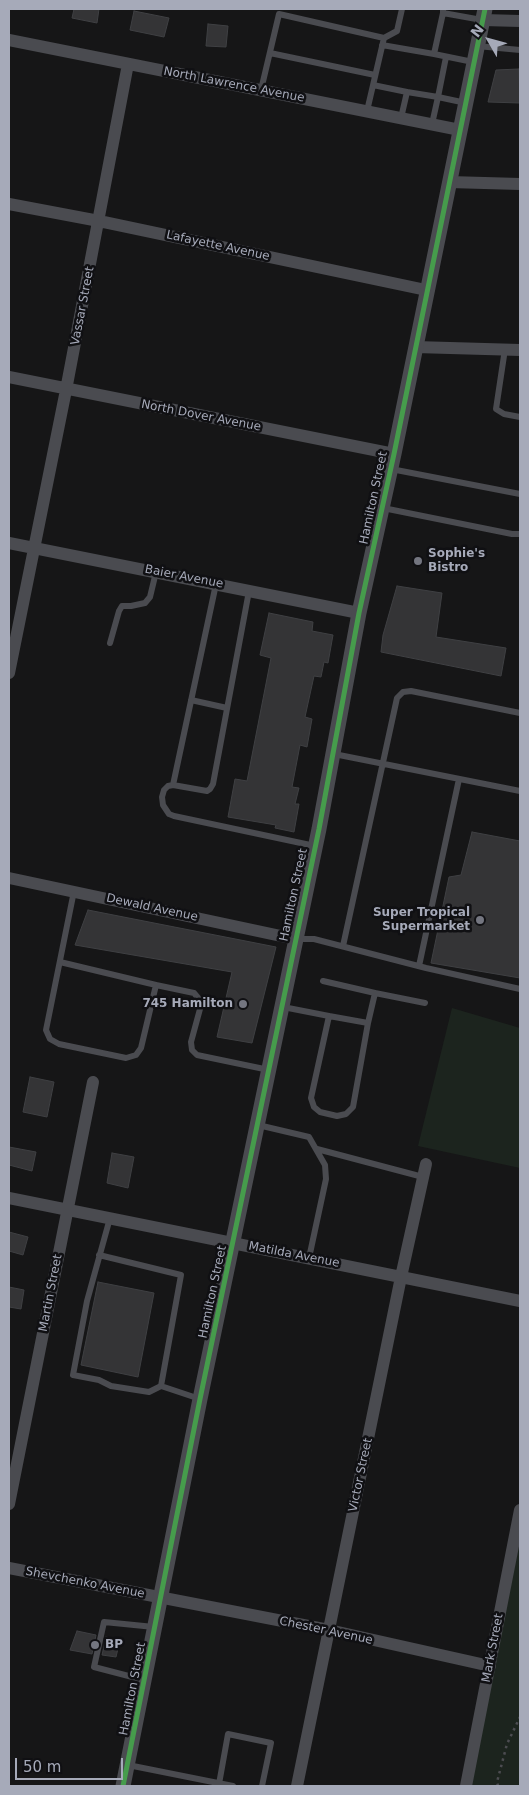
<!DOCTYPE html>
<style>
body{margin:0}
#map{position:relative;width:529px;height:1795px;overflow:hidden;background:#161617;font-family:"DejaVu Sans",sans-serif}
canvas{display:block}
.frame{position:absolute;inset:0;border:10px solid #a6aab9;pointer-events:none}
.north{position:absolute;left:464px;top:15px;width:50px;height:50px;-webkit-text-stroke:4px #101013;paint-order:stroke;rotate:308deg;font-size:14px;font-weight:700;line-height:20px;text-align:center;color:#a6aab9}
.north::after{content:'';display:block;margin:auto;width:18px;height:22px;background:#a6aab9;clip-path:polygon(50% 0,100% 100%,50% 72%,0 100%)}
.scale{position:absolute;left:15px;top:1758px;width:108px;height:22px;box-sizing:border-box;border:2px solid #a6aab9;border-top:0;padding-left:6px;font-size:15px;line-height:18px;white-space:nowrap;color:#a6aab9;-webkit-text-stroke:4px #101013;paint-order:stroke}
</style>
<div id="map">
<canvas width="529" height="1795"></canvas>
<div class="frame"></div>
<div class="north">N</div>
<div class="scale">50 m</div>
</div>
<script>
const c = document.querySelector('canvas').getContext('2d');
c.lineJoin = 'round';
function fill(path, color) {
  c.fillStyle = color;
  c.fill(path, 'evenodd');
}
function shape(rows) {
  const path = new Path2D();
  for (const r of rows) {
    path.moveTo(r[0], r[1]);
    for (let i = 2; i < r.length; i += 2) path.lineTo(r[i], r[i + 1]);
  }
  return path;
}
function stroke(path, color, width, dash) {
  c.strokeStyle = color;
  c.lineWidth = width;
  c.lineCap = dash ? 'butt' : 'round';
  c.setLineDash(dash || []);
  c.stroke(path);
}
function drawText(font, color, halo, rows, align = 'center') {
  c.font = font + ' "DejaVu Sans",sans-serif';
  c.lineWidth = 5;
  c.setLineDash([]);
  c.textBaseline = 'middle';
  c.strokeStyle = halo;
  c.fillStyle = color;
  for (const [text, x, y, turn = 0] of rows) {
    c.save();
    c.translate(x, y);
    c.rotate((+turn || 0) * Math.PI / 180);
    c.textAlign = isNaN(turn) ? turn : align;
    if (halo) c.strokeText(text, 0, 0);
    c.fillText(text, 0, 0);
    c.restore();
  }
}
const green = shape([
 [452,1008,520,1028,520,1168,418,1146],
 [520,1539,520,1786,470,1786]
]);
const building = shape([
 [74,9,99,9,97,23,72,18,74,9],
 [134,11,169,18,164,37,130,30,134,11],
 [208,24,228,26,226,47,206,46,208,24],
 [519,69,520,103,488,102,496,70,519,69],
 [397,586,442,593,436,637,506,648,501,676,381,652,383,635,397,586],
 [269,613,313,622,312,631,333,635,328,663,324,662,321,677,314,676,305,717,312,719,307,747,300,745,292,787,299,788,295,804,299,804,294,832,275,828,276,825,228,817,235,779,247,781,271,658,260,655,269,613],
 [472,832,520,841,520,978,431,963,449,877,461,875,472,832],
 [88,910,276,947,252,1043,217,1037,232,972,75,945,88,910],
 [30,1077,54,1082,47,1117,23,1112,30,1077],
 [9,1147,36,1152,32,1171,9,1165,9,1147],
 [112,1153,134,1157,128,1188,107,1183,112,1153],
 [9,1232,28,1237,23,1255,9,1251,9,1232],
 [98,1282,154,1293,138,1377,81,1365,98,1282],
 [9,1287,24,1290,21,1309,9,1307,9,1287],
 [77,1631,96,1635,92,1654,70,1650,77,1631],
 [106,1637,120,1640,116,1657,102,1655,106,1637]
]);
const path = shape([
 [498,1786,497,1782,507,1744,520,1717]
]);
const service = shape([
 [443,9,443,13,482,20],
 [443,13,434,54,473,62],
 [384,38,397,31,402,9],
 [382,45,434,54],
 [477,46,520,50],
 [270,53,375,75],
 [446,57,438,97,466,103],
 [373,85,407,92],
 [261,90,279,14,384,38,367,111],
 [401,118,407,92,438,97,432,124],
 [505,349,496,409,504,414,520,417],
 [391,469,520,494],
 [383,508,512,534,520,534],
 [249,591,213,784,210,789,207,791,173,785,168,786,164,790,162,797,163,805,169,814,174,816,315,846],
 [110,643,119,611,122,606,131,606,145,603,150,597,156,572],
 [191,700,227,708],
 [334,754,520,791],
 [173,785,216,584],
 [74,891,46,1030,50,1039,59,1044,126,1058,136,1055,141,1048,156,985,194,993,199,999,200,1009,191,1042,192,1050,197,1055,269,1070],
 [297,939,314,939,426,968,520,989],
 [343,946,397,698,403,692,411,691,520,713],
 [60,962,156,985],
 [419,966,459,779],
 [323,981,375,993],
 [283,1007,329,1016,311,1098,314,1107,320,1112,337,1116,346,1114,353,1107,368,1023,329,1016],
 [368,1023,375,993,425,1003],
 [258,1125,309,1137,325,1165,326,1179,309,1258],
 [317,1149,423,1177],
 [110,1218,87,1301,73,1375,99,1380,111,1386,149,1392,161,1386,200,1399],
 [99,1255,181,1275,161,1386],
 [144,1680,94,1667,104,1622,154,1627],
 [128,1765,233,1786],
 [219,1784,228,1734,271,1743,262,1786]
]);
const minor = shape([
 [483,20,520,21],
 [9,40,460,130],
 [449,182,520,184],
 [9,204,99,221,426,290],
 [415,347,520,350],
 [9,377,394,454],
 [9,543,359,613],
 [9,673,66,390,128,64],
 [9,878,295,939],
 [9,1198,520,1301],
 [9,1504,93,1082],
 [9,1568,329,1630,490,1666],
 [297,1786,401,1277,426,1164],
 [466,1786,520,1510]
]);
const tertiary = shape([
 [123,1786,200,1399,319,829,359,613,394,454,485,9]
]);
const cycleway = shape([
 [123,1786,200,1399,319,829,359,613,394,454,485,9]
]);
const markers = [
 [418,561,5,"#747680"],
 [480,920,5,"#747680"],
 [243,1004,5,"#747680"],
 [95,1645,5,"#747680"]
];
const streetNames = [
 ["North Lawrence Avenue",234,85,11],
 ["Lafayette Avenue",218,246,12],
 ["Vassar Street",83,306,-79],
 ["North Dover Avenue",201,416,11],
 ["Hamilton Street",374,498,-78],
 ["Baier Avenue",184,577,11],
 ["Hamilton Street",294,895,-78],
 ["Dewald Avenue",152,908,12],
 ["Matilda Avenue",294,1255,11],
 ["Hamilton Street",213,1292,-78],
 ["Martin Street",51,1293,-79],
 ["Victor Street",361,1475,-78],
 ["Shevchenko Avenue",85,1583,11],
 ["Chester Avenue",326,1631,12],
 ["Mark Street",493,1648,-79],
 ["Hamilton Street",133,1689,-79]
];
const poiNames = [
 ["Sophie's",428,554],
 ["Bistro",428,568],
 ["Super Tropical",470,913,"right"],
 ["Supermarket",470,927,"right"],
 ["745 Hamilton",233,1004,"right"],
 ["BP",105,1645]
];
fill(green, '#1c241e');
fill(building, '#343436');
stroke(building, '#3f4043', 1);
stroke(path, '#4c4c51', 2.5, [2.5, 4]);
stroke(service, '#4a4b50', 6);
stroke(minor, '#4a4b50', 12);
stroke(tertiary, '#4a4b50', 15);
stroke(cycleway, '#469c4c', 5);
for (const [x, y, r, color] of markers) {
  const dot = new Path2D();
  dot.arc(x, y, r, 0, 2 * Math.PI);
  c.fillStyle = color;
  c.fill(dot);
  stroke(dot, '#101013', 2);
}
drawText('12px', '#a6aab9', '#101013', streetNames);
drawText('bold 12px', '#a6aab9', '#101013', poiNames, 'left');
</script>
